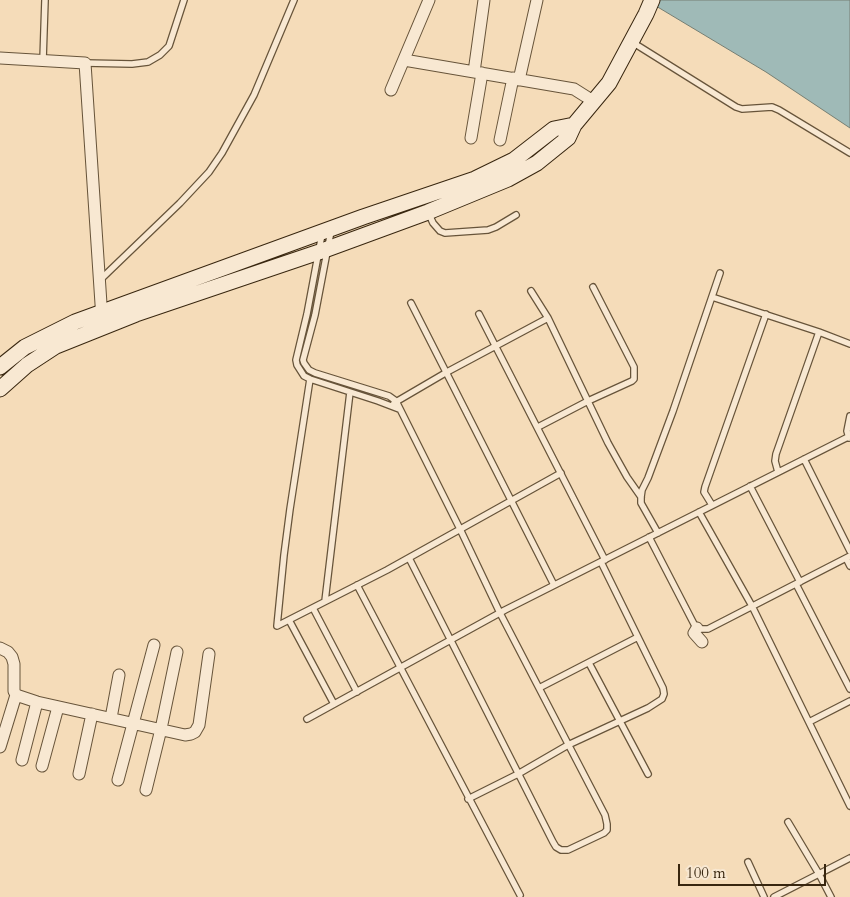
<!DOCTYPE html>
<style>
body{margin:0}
#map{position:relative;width:850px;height:897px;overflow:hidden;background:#f5dcb9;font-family:Cardo,serif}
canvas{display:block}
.scale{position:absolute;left:678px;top:864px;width:148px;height:22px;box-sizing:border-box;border:2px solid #38260f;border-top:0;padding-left:6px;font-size:15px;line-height:18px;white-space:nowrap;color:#38260f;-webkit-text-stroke:4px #f8e8d2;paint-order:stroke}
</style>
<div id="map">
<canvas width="850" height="897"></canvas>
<div class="scale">100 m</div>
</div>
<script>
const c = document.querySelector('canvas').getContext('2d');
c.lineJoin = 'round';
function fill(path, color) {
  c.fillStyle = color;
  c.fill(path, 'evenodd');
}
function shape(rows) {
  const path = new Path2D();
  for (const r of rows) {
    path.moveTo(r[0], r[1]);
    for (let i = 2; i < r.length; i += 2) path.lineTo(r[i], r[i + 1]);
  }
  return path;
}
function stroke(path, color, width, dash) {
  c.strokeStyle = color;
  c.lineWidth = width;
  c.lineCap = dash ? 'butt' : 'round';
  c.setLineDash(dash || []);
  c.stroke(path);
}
const water = shape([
 [646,0,850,0,850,128,766,72,646,0]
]);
const lane = shape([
 [632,42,736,107,742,109,772,107,779,110,850,153],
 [43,60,45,0],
 [85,63,132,64,148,62,160,55,169,46,184,0],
 [428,212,433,223,440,231,445,233,488,230,496,227,516,215],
 [331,231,315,315,303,360,304,363,309,370,315,373,389,396,396,401,460,529,500,613,605,815,607,824,607,830,604,833,568,850,561,850,556,847,553,842,409,558],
 [322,234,307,314,296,360,297,365,304,376,310,379,378,401,399,409],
 [100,280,180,203,209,172,222,153,254,95,294,0],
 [531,291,548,318,608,443,627,477,641,497],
 [712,297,819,332,850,344],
 [411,303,554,585],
 [479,314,605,560],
 [310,379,290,509,284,555,277,626,387,570,561,473],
 [394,403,447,372,548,318],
 [538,427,588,401,632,381,634,379,634,367,593,287],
 [849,438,847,431,850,416],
 [804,459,850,551],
 [778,472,775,461,776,454,819,332],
 [750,486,800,582],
 [712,505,704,492,705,487,766,314],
 [699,512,752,606,850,806],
 [658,533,641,503,641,497,642,490,648,478,673,411,720,273],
 [649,537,694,624,697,628,702,629,708,629,850,556],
 [846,558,850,566],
 [796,584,850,689],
 [357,585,520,895],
 [325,601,350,392],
 [313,608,357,692],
 [289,620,334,704],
 [589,663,648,774],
 [539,688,638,637],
 [307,719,505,610,850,436],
 [809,722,850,701],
 [468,799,518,774,568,745,648,708,662,699,664,694,663,688,601,562],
 [788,822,819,874,831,897],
 [748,862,764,897],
 [774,897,850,858]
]);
const street = shape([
 [0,58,85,63,102,319],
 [404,60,574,89,593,101],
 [474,72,484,0],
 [519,80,537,0],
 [391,90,429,0],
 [471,138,482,73],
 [500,140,513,78],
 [697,628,694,633,702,642],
 [0,648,8,652,12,657,14,664,14,691,16,695,37,702,185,735,191,734,195,732,199,725,209,654],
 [111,718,119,675],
 [0,747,16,695],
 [22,760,37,702],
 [42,766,58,707],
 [79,774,92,714],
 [118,780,154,645],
 [146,790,161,729,177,652]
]);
const secondary = shape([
 [0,367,25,347,75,322,363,217,475,179,514,160,554,129,574,125],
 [0,389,27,365,56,346,136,314,319,252,428,212,508,179,537,163,568,138,574,125,609,83,646,14,652,0]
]);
fill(water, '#9fbab7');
stroke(water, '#767f74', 1);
stroke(lane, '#67543a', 8);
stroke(street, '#67543a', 13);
stroke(secondary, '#38260f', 17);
stroke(lane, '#f8e8d2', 5.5);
stroke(street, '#f8e8d2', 11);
stroke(secondary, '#f8e8d2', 15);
</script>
